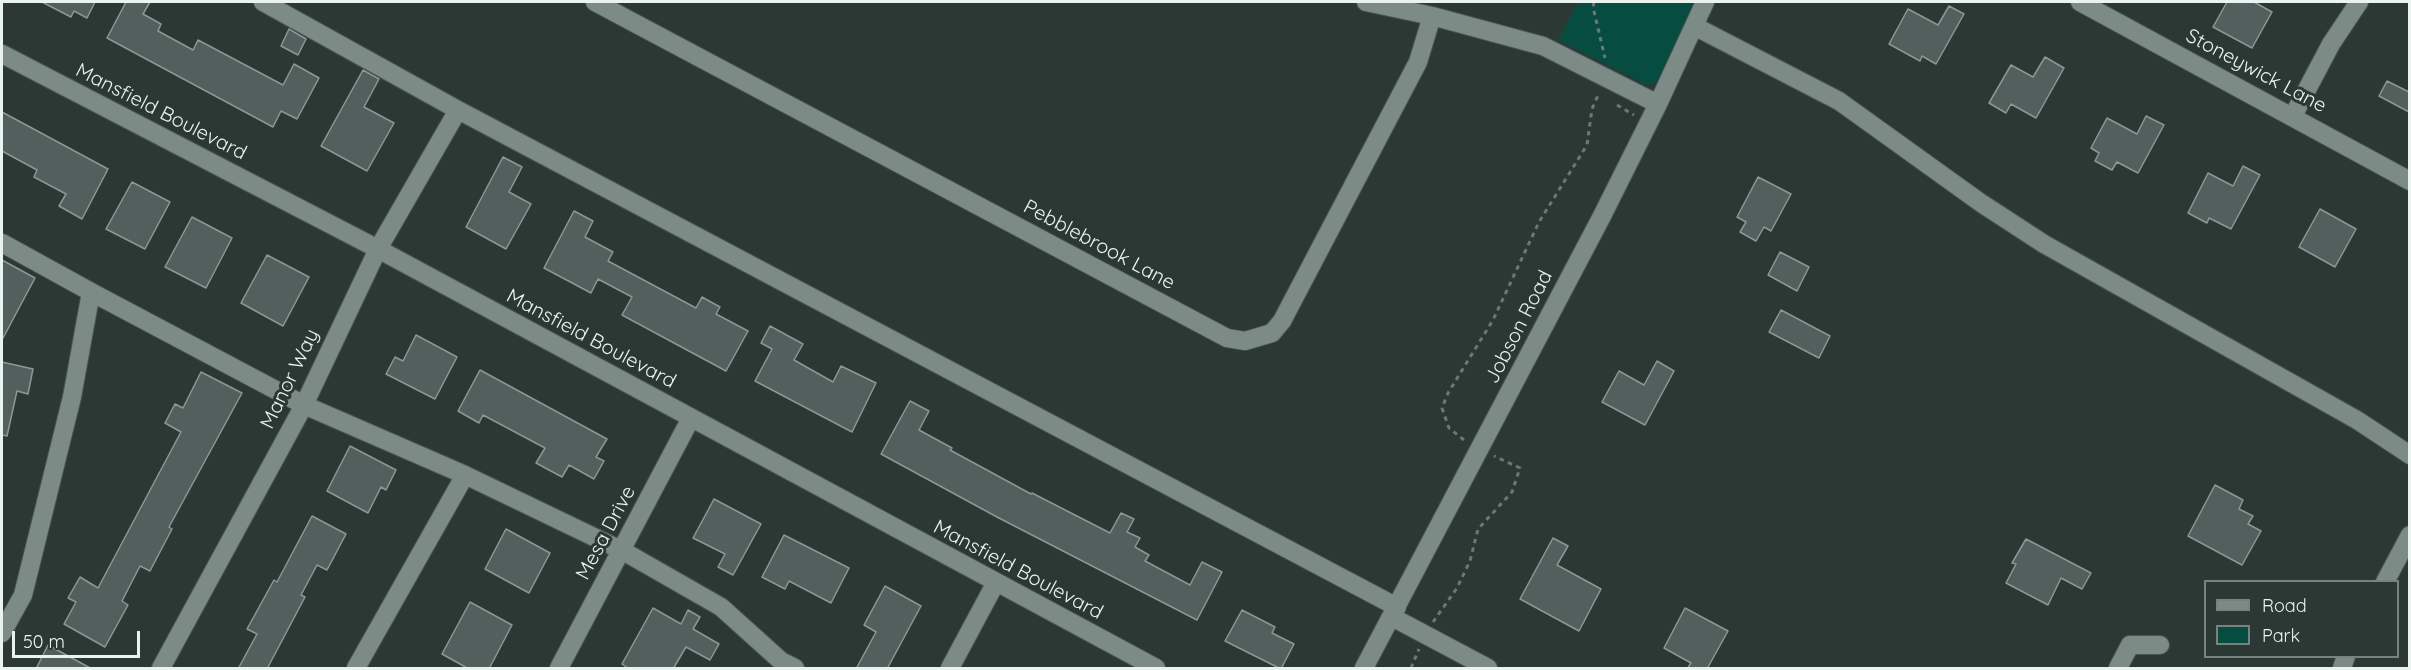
<!DOCTYPE html>
<style>
body{margin:0}
#map{position:relative;width:2411px;height:670px;overflow:hidden;background:#2b3834;font-family:Quicksand,sans-serif}
canvas{display:block}
.frame{position:absolute;inset:0;border:3px solid #ebf3f0;pointer-events:none}
.legend{position:absolute;left:2204px;top:580px;width:195px;height:78px;box-sizing:border-box;background:#2b3834;border:2px solid #78837f;margin:0;padding:8px 10px;list-style:none;font-size:18px;color:#ebf3f0}
.legend li{display:flex;align-items:center;gap:12px;height:30px}
.legend b{width:30px;border:2px solid #78837f}
.scale{position:absolute;left:12px;top:631px;width:128px;height:27px;box-sizing:border-box;border:3px solid #ebf3f0;border-top:0;padding-left:8px;font-size:18px;line-height:21px;white-space:nowrap;color:#ebf3f0;-webkit-text-stroke:4px #2b3834;paint-order:stroke}
</style>
<div id="map">
<canvas width="2411" height="670"></canvas>
<div class="frame"></div>
<ul class="legend">
<li><b style="height:8px;background:#7d8b87"></b>Road</li>
<li><b style="height:16px;background:#074c40"></b>Park</li>
</ul>
<div class="scale">50 m</div>
</div>
<script>
const c = document.querySelector('canvas').getContext('2d');
c.lineJoin = 'round';
function fill(path, color) {
  c.fillStyle = color;
  c.fill(path, 'evenodd');
}
function shape(rows) {
  const path = new Path2D();
  for (const r of rows) {
    path.moveTo(r[0], r[1]);
    for (let i = 2; i < r.length; i += 2) path.lineTo(r[i], r[i + 1]);
  }
  return path;
}
function stroke(path, color, width, dash) {
  c.strokeStyle = color;
  c.lineWidth = width;
  c.lineCap = dash ? 'butt' : 'round';
  c.setLineDash(dash || []);
  c.stroke(path);
}
function drawText(font, color, halo, rows, align = 'center') {
  c.font = font + ' Quicksand,sans-serif';
  c.lineWidth = 6;
  c.setLineDash([]);
  c.textBaseline = 'middle';
  c.strokeStyle = halo;
  c.fillStyle = color;
  for (const [text, x, y, turn = 0] of rows) {
    c.save();
    c.translate(x, y);
    c.rotate((+turn || 0) * Math.PI / 180);
    c.textAlign = isNaN(turn) ? turn : align;
    if (halo) c.strokeText(text, 0, 0);
    c.fillText(text, 0, 0);
    c.restore();
  }
}
const green = shape([
 [1578,2,1699,2,1659,81,1647,85,1558,40]
]);
const building = shape([
 [42,2,95,2,87,18,74,11,71,17,42,2],
 [126,2,150,2,143,14,161,24,158,31,193,50,198,40,283,85,294,64,319,78,297,119,281,111,273,127,107,38,126,2],
 [2227,2,2254,2,2272,12,2252,48,2213,27,2227,2],
 [1949,6,1964,14,1936,64,1922,56,1920,61,1889,44,1908,9,1938,25,1949,6],
 [289,29,306,39,298,55,281,46,289,29],
 [2045,57,2064,68,2036,118,2011,104,2006,113,1989,103,2011,65,2033,77,2045,57],
 [363,70,379,79,364,107,394,123,367,171,321,146,363,70],
 [2387,81,2409,92,2409,112,2379,96,2387,81],
 [2,112,108,169,82,219,59,206,66,194,34,177,37,170,2,151,2,112],
 [2146,116,2164,125,2138,173,2117,162,2112,170,2095,161,2099,153,2091,148,2107,118,2137,134,2146,116],
 [503,157,522,167,509,192,531,204,506,249,466,227,503,157],
 [2243,166,2260,175,2231,229,2209,218,2207,223,2188,213,2208,173,2233,186,2243,166],
 [1758,177,1791,194,1771,231,1764,227,1756,241,1740,232,1746,222,1737,217,1758,177],
 [132,182,170,202,145,249,106,229,132,182],
 [2320,209,2356,229,2335,267,2299,247,2320,209],
 [574,211,593,221,585,237,613,252,608,261,696,308,702,297,720,307,716,314,748,331,726,371,622,315,632,297,598,279,591,293,544,268,574,211],
 [192,217,232,238,206,288,165,267,192,217],
 [1780,252,1809,267,1797,291,1768,275,1780,252],
 [267,255,309,277,283,326,241,303,267,255],
 [2,260,35,278,2,340,2,260],
 [1781,310,1830,336,1819,358,1769,332,1781,310],
 [770,326,803,344,794,360,833,382,841,366,876,383,852,432,755,381,772,349,761,343,770,326],
 [416,335,457,357,435,399,386,374,395,357,403,361,416,335],
 [1657,361,1674,371,1645,425,1602,402,1619,371,1644,385,1657,361],
 [2,362,33,369,28,394,17,391,7,436,2,435,2,362],
 [480,370,607,439,596,457,604,461,594,479,569,465,562,477,536,463,545,448,483,415,479,423,458,411,480,370],
 [201,372,242,393,169,527,172,529,150,571,140,566,122,601,128,605,105,647,64,624,76,602,68,598,80,577,98,588,181,432,165,423,175,404,183,408,201,372],
 [910,401,929,411,919,430,952,448,950,450,1031,494,1032,493,1110,533,1121,513,1134,519,1127,532,1140,538,1135,547,1149,555,1145,561,1190,585,1202,562,1222,572,1197,620,997,517,881,454,910,401],
 [350,446,396,470,386,490,381,487,368,513,327,491,350,446],
 [2215,485,2243,500,2239,509,2253,516,2248,524,2261,531,2242,565,2188,536,2215,485],
 [714,499,761,524,733,575,718,567,725,554,693,538,714,499],
 [312,516,346,534,327,570,317,565,301,595,305,597,267,669,238,669,257,634,247,629,274,580,277,582,312,516],
 [506,529,550,553,529,593,485,569,506,529],
 [784,535,849,568,831,603,789,581,785,589,762,577,784,535],
 [1553,538,1568,546,1557,565,1601,589,1579,631,1520,599,1553,538],
 [2026,539,2091,573,2082,589,2061,578,2048,605,2006,583,2016,564,2012,563,2026,539],
 [885,586,921,606,887,669,856,669,876,632,864,625,885,586],
 [470,602,512,625,489,669,469,669,442,654,470,602],
 [653,608,681,624,688,610,700,617,693,629,719,644,710,660,686,647,673,669,629,669,622,664,653,608],
 [1685,608,1728,631,1707,669,1687,669,1691,663,1664,648,1685,608],
 [1242,610,1275,627,1272,633,1294,644,1281,669,1225,641,1242,610],
 [48,645,92,669,36,669,48,645]
]);
const path = shape([
 [1594,2,1593,7,1605,58],
 [1617,105,1634,115],
 [1464,440,1449,428,1442,408,1448,393,1493,320,1539,222,1587,145,1592,109,1599,93],
 [1433,622,1457,588,1470,561,1478,529,1512,492,1520,468,1494,456],
 [1411,668,1419,649]
]);
const minor = shape([
 [263,2,458,110,1397,607],
 [595,2,1227,338,1245,341,1272,333,1282,321,1418,62,1432,16],
 [1366,2,1432,16,1543,46,1658,104],
 [2080,2,2410,181],
 [1694,26,1839,101,1981,203,2044,244,2357,420,2410,455],
 [2,54,378,249,1156,668],
 [2293,116,2331,44,2359,2],
 [2,243,91,292,72,397,23,595,2,633],
 [91,292,304,405,465,475,623,551,721,607,781,661,795,668],
 [2385,582,2410,535],
 [1392,617,1488,668],
 [161,668,304,405,378,249,458,110],
 [356,668,465,475],
 [559,668,691,418],
 [950,668,995,584],
 [1364,668,1602,216,1658,104,1705,2],
 [2118,668,2130,645,2160,645],
 [2342,668,2346,656]
]);
const streetNames = [
 ["Stoneywick Lane",2256,71,28],
 ["Mansfield Boulevard",161,112,27],
 ["Pebblebrook Lane",1099,245,28],
 ["Jobson Road",1519,327,-63],
 ["Mansfield Boulevard",591,339,28],
 ["Manor Way",290,379,-64],
 ["Mesa Drive",606,533,-62],
 ["Mansfield Boulevard",1018,570,28]
];
fill(green, '#074c40');
fill(building, '#525f5c');
stroke(building, '#8b9995', 1.5);
stroke(minor, '#4b5653', 20);
stroke(path, '#6d7875', 3, [4.5, 4.5]);
stroke(minor, '#7d8b87', 18);
drawText('20px', '#ebf3f0', '#2b3834', streetNames);
</script>
